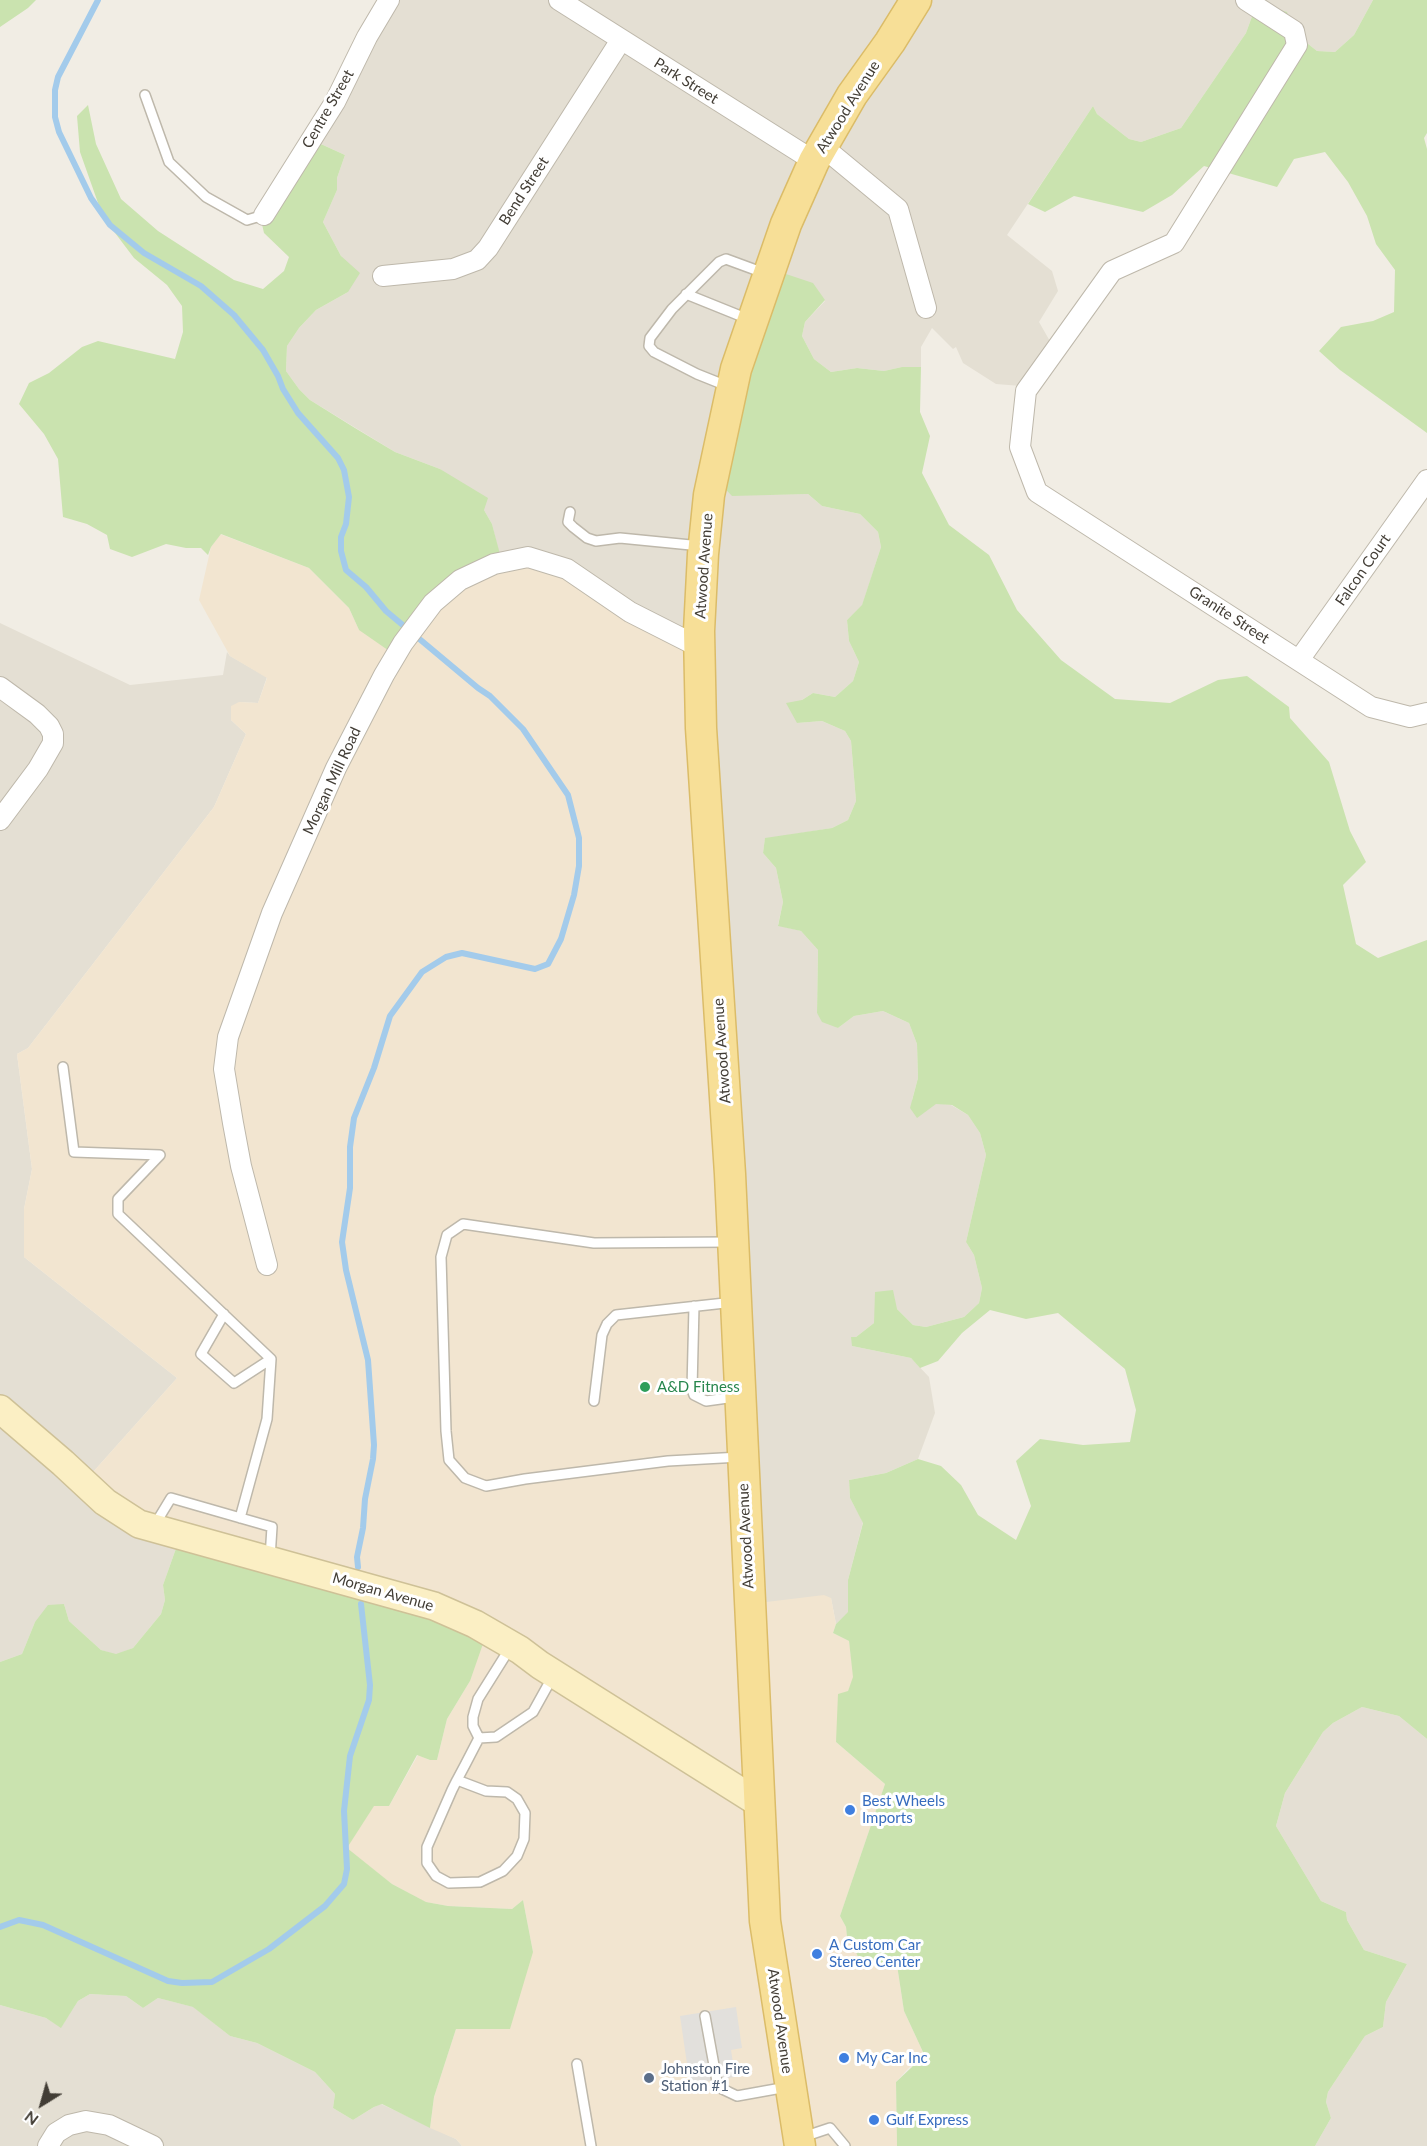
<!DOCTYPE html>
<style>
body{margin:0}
#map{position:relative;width:1427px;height:2146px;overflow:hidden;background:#f1ede4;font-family:Lato,sans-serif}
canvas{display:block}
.north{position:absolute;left:12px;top:2074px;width:60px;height:60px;-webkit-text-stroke:4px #fff;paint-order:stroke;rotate:217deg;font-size:16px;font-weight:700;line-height:24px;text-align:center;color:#423d35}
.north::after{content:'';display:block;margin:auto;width:21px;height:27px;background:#423d35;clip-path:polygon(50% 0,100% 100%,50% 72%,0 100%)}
</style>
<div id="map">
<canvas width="1427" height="2146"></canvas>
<div class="north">N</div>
</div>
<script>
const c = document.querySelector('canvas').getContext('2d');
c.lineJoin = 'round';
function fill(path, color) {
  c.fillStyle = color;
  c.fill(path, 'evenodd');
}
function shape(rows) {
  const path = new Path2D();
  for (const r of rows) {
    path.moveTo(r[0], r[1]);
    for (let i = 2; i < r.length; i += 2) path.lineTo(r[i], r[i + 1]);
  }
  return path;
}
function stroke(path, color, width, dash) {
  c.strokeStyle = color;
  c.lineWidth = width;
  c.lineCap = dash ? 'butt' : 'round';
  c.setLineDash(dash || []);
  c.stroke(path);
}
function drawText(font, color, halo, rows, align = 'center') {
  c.font = font + ' Lato,sans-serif';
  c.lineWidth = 6;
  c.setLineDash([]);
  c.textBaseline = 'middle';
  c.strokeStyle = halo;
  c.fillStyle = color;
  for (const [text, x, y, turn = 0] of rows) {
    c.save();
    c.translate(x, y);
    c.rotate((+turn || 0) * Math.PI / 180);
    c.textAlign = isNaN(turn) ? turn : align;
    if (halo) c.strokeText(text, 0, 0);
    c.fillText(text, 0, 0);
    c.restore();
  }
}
const residential = shape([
 [388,0,1258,0,1246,33,1181,128,1141,142,1129,139,1097,114,1093,106,1007,235,1052,271,1058,291,1039,322,1051,343,1021,386,996,384,963,363,956,347,953,349,932,328,921,347,921,367,902,367,884,371,857,368,831,372,814,359,802,336,805,322,825,301,812,283,732,495,808,494,822,506,860,514,878,532,881,547,862,606,847,620,849,641,859,662,853,681,835,697,813,693,802,700,797,723,822,721,845,731,851,741,856,801,848,820,832,828,765,839,763,853,776,868,783,902,778,925,801,931,818,950,817,1013,838,1028,854,1016,883,1011,909,1023,917,1044,918,1078,912,1100,951,1105,968,1115,980,1133,986,1155,966,1242,974,1255,982,1288,979,1303,964,1317,926,1327,913,1325,897,1309,874,1323,856,1337,852,1346,911,1358,929,1377,935,1413,918,1459,886,1473,849,1480,850,1498,863,1522,848,1580,849,1612,836,1624,831,1598,750,1604,492,524,484,510,440,469,395,452,310,400,299,389,286,371,287,346,299,328,316,310,348,292,341,256,323,222,337,190,337,178,345,155,312,140],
 [1260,0,1373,0,1354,35,1335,52,1317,51,1293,32,1273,8],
 [0,623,130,685,223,675,227,652,230,656,267,677,258,703,239,702,231,720,246,734,214,807,28,1048,17,1054,32,1169,24,1209,24,1257,177,1378,85,1481,179,1540,163,1585,165,1600,161,1614,133,1648,116,1655,101,1650,69,1621,64,1604,35,1622,22,1654,0,1662],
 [1362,1707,1399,1716,1427,1739,1427,2146,1315,2146,1331,2118,1326,2102,1328,2092,1365,2036,1383,2027,1386,2002,1407,1964,1364,1950,1347,1920,1346,1912,1321,1901,1276,1826,1285,1793,1323,1732,1333,1723],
 [90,1994,126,1996,143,2008,158,1998,194,2007,230,2036,257,2043,315,2072,335,2094,333,2108,353,2120,374,2107,381,2104,456,2139,462,2146,0,2146,0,2005,46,2018,61,2027,78,2001]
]);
const commercial = shape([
 [220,534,309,568,349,608,359,630,462,579,535,559,685,643,750,1604,824,1595,831,1598,836,1624,833,1633,849,1641,854,1677,848,1691,836,1742,885,1784,840,1916,846,1927,847,1937,897,1965,904,2011,923,2052,896,2082,897,2146,462,2146,456,2139,430,2128,434,2097,456,2029,533,1952,523,1900,512,1909,448,1906,425,1902,392,1884,346,1849,374,1805,389,1806,418,1755,430,1760,437,1760,447,1719,470,1681,183,1539,85,1481,177,1378,24,1257,24,1209,32,1169,17,1054,28,1048,214,807,246,734,231,720,231,706,239,702,258,703,267,678,230,656,199,600,211,547]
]);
const green = shape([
 [0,0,36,0,28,8,0,27],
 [1258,0,1273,8,1287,12,1293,32,1317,51,1335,52,1354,35,1373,0,1427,0,1427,133,1424,138,1427,149,1427,433,1340,370,1319,351,1341,327,1373,321,1394,312,1395,270,1376,244,1367,216,1348,182,1325,152,1294,159,1277,187,1204,166,1172,195,1143,212,1074,196,1045,212,1028,204,1093,106,1097,114,1129,139,1141,142,1181,128,1246,33],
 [88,105,96,144,121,199,158,231,234,280,263,289,284,271,289,257,264,233,261,220,312,140,345,155,337,178,337,190,323,222,341,256,360,273,348,292,316,310,299,328,287,346,286,371,299,389,310,400,355,428,395,452,440,469,488,498,484,510,492,524,501,558,462,579,395,655,359,630,349,608,309,568,221,534,211,547,208,555,201,548,186,548,166,544,132,557,110,549,107,535,87,524,63,517,58,459,44,434,19,404,29,383,49,373,82,347,98,341,175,359,183,332,182,306,167,285,134,258,103,217,80,152,77,116],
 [774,270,813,283,825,300,805,322,802,336,814,359,831,372,857,368,884,371,902,367,921,367,920,412,930,436,922,473,949,525,989,555,1017,610,1061,660,1115,699,1170,703,1218,680,1247,676,1289,707,1290,718,1329,762,1350,831,1366,862,1343,885,1356,944,1378,958,1427,940,1427,1739,1399,1716,1362,1707,1333,1723,1323,1732,1285,1793,1276,1826,1321,1901,1346,1912,1347,1920,1364,1950,1407,1964,1386,2002,1383,2027,1365,2036,1328,2092,1326,2102,1331,2118,1315,2146,897,2146,896,2082,912,2067,923,2052,904,2011,897,1965,860,1962,850,1937,847,1937,846,1927,840,1916,885,1784,836,1742,838,1694,848,1691,853,1677,849,1641,833,1633,836,1624,848,1612,848,1580,863,1523,850,1498,849,1480,886,1473,918,1459,941,1466,961,1485,978,1515,1016,1540,1031,1506,1016,1461,1040,1439,1083,1445,1130,1442,1136,1410,1125,1369,1058,1313,1026,1319,990,1310,962,1333,938,1361,920,1368,911,1358,852,1346,851,1337,856,1337,874,1323,875,1292,893,1290,897,1309,913,1325,926,1327,964,1317,979,1303,982,1288,974,1255,966,1242,986,1155,980,1133,968,1115,952,1105,936,1104,917,1118,910,1108,918,1078,917,1044,909,1023,883,1011,854,1016,838,1028,822,1022,817,1013,818,950,801,931,778,926,783,902,776,868,763,853,765,838,832,828,848,820,856,801,851,741,845,731,822,721,797,723,786,703,802,700,813,693,835,697,853,681,859,662,849,641,847,620,862,605,881,547,878,532,860,514,822,506,808,494,732,496,713,476],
 [179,1540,433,1606,485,1638,470,1681,447,1719,437,1760,430,1760,417,1755,389,1806,374,1806,347,1848,392,1884,426,1902,448,1906,512,1909,523,1900,533,1952,510,2029,456,2029,434,2097,430,2128,382,2104,374,2107,353,2120,333,2108,335,2094,315,2072,257,2043,230,2036,193,2007,158,1998,143,2008,126,1996,90,1994,78,2001,61,2028,46,2018,0,2005,0,1662,22,1654,35,1622,48,1605,64,1604,69,1621,101,1650,116,1654,133,1648,161,1614,165,1600,163,1585]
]);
const parking = shape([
 [736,2007,742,2048,731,2050,735,2077,690,2084,680,2016]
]);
const stream = shape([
 [98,0,58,77,55,90,55,117,59,132,91,198,110,225,144,253,201,286,234,315,263,350,278,376,283,389,298,413,338,458,344,470,349,497,346,524,341,537,341,551,346,570,366,587,386,611,478,688,490,696,523,729,568,795,579,838,579,866,574,895,561,939,548,964,535,969,462,953,446,957,422,972,390,1016,374,1068,354,1118,350,1147,350,1188,342,1242,346,1270,368,1360,374,1445,373,1459,365,1499,363,1528,357,1557,358,1567],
 [0,1927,19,1920,43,1925,168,1981,182,1983,212,1982,269,1949,325,1906,344,1884,347,1869,344,1811,350,1756,369,1700,370,1685,361,1604]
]);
const lane = shape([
 [145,95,169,162,206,197,247,220,264,215],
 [686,294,748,319],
 [727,386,697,374,654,352,649,346,650,338,672,309,719,262,726,259,764,273],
 [570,512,568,522,573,527,587,538,596,541,620,538,701,546],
 [63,1067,74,1152,160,1155,118,1199,118,1214,271,1359,267,1419,240,1518],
 [728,1242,594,1243,463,1224,447,1235,441,1257,446,1431,449,1460,465,1478,486,1486,525,1479,668,1461,740,1457],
 [694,1306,692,1389,694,1395,706,1401,735,1397],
 [224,1314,201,1354,234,1383,271,1359],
 [594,1401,602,1335,607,1324,616,1315,734,1302],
 [154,1526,171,1498,272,1527,270,1558],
 [510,1648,478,1699,473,1717,473,1726,479,1738,496,1737,533,1712,553,1676],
 [457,1780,486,1791,507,1792,517,1799,525,1813,524,1839,517,1856,503,1871,480,1882,449,1883,436,1876,427,1863,427,1847,452,1790,457,1780,465,1765,479,1738],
 [705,2016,718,2087,737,2096,787,2087],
 [577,2064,591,2146],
 [803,2137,830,2128,845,2146]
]);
const street = shape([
 [559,0,814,161],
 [1246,0,1294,31,1297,45,1174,243,1112,271,1026,391,1020,447,1037,492,1371,707,1410,717,1427,713],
 [823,147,898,209,926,308],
 [264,215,335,102,367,37,389,0],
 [383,276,453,269,477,260,488,248,621,40],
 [1299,660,1427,480],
 [0,687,37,714,49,726,53,734,53,743,38,769,0,820],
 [267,1265,241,1166,233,1123,224,1069,228,1037,272,913,336,768,384,675,403,643,433,603,460,580,494,564,528,557,567,569,630,612,701,648],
 [48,2146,56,2133,69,2125,86,2121,109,2125,153,2146]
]);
const secondary = shape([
 [0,1409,63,1463,105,1502,139,1524,434,1606,475,1624,520,1650,540,1665,759,1803]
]);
const primary = shape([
 [800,2146,765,1921,730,1174,701,728,699,631,703,554,709,495,736,369,786,224,814,161,852,95,890,42,916,0]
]);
const markers = [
 [645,1387,6,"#2e9e5b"],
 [850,1810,6,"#3f7fe0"],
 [817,1954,6,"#3f7fe0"],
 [844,2058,6,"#3f7fe0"],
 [649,2078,6,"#5c6f8a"],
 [874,2120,6,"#3f7fe0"]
];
const streetNames = [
 ["Park Street",686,81,32],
 ["Atwood Avenue",848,107,-58],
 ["Centre Street",328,109,-60],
 ["Bend Street",524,191,-57],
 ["Atwood Avenue",704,566,-86],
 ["Falcon Court",1363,570,-55],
 ["Granite Street",1229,615,33],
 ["Morgan Mill Road",332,781,-65],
 ["Atwood Avenue",722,1051,-94],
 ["Atwood Avenue",746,1536,-93],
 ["Morgan Avenue",383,1592,16],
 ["Atwood Avenue",780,2021,82]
];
const leisureNames = [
 ["A&D Fitness",657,1387]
];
const shopNames = [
 ["Best Wheels",862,1801],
 ["Imports",862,1818],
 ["A Custom Car",829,1945],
 ["Stereo Center",829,1962],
 ["My Car Inc",856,2058],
 ["Gulf Express",886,2120]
];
const serviceNames = [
 ["Johnston Fire",661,2069],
 ["Station #1",661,2086]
];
fill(residential, '#e4dfd3');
fill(commercial, '#f2e5d0');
fill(green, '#cae3af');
fill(parking, '#e2e0dc');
stroke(stream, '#a3cbeb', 6);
stroke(lane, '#beb8ab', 12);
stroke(street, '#beb8ab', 22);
stroke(secondary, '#cec197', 30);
stroke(primary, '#dbbc68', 33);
stroke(lane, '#fff', 9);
stroke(street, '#fff', 20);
stroke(secondary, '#fbefc4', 27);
stroke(primary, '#f7df97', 30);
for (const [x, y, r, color] of markers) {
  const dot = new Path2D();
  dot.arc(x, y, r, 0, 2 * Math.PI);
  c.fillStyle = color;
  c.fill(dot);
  stroke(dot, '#fff', 2);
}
drawText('15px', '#423d35', '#fff', streetNames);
drawText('15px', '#27864d', '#fff', leisureNames, 'left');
drawText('15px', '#366cbe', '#fff', shopNames, 'left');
drawText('15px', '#4e5e75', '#fff', serviceNames, 'left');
</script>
